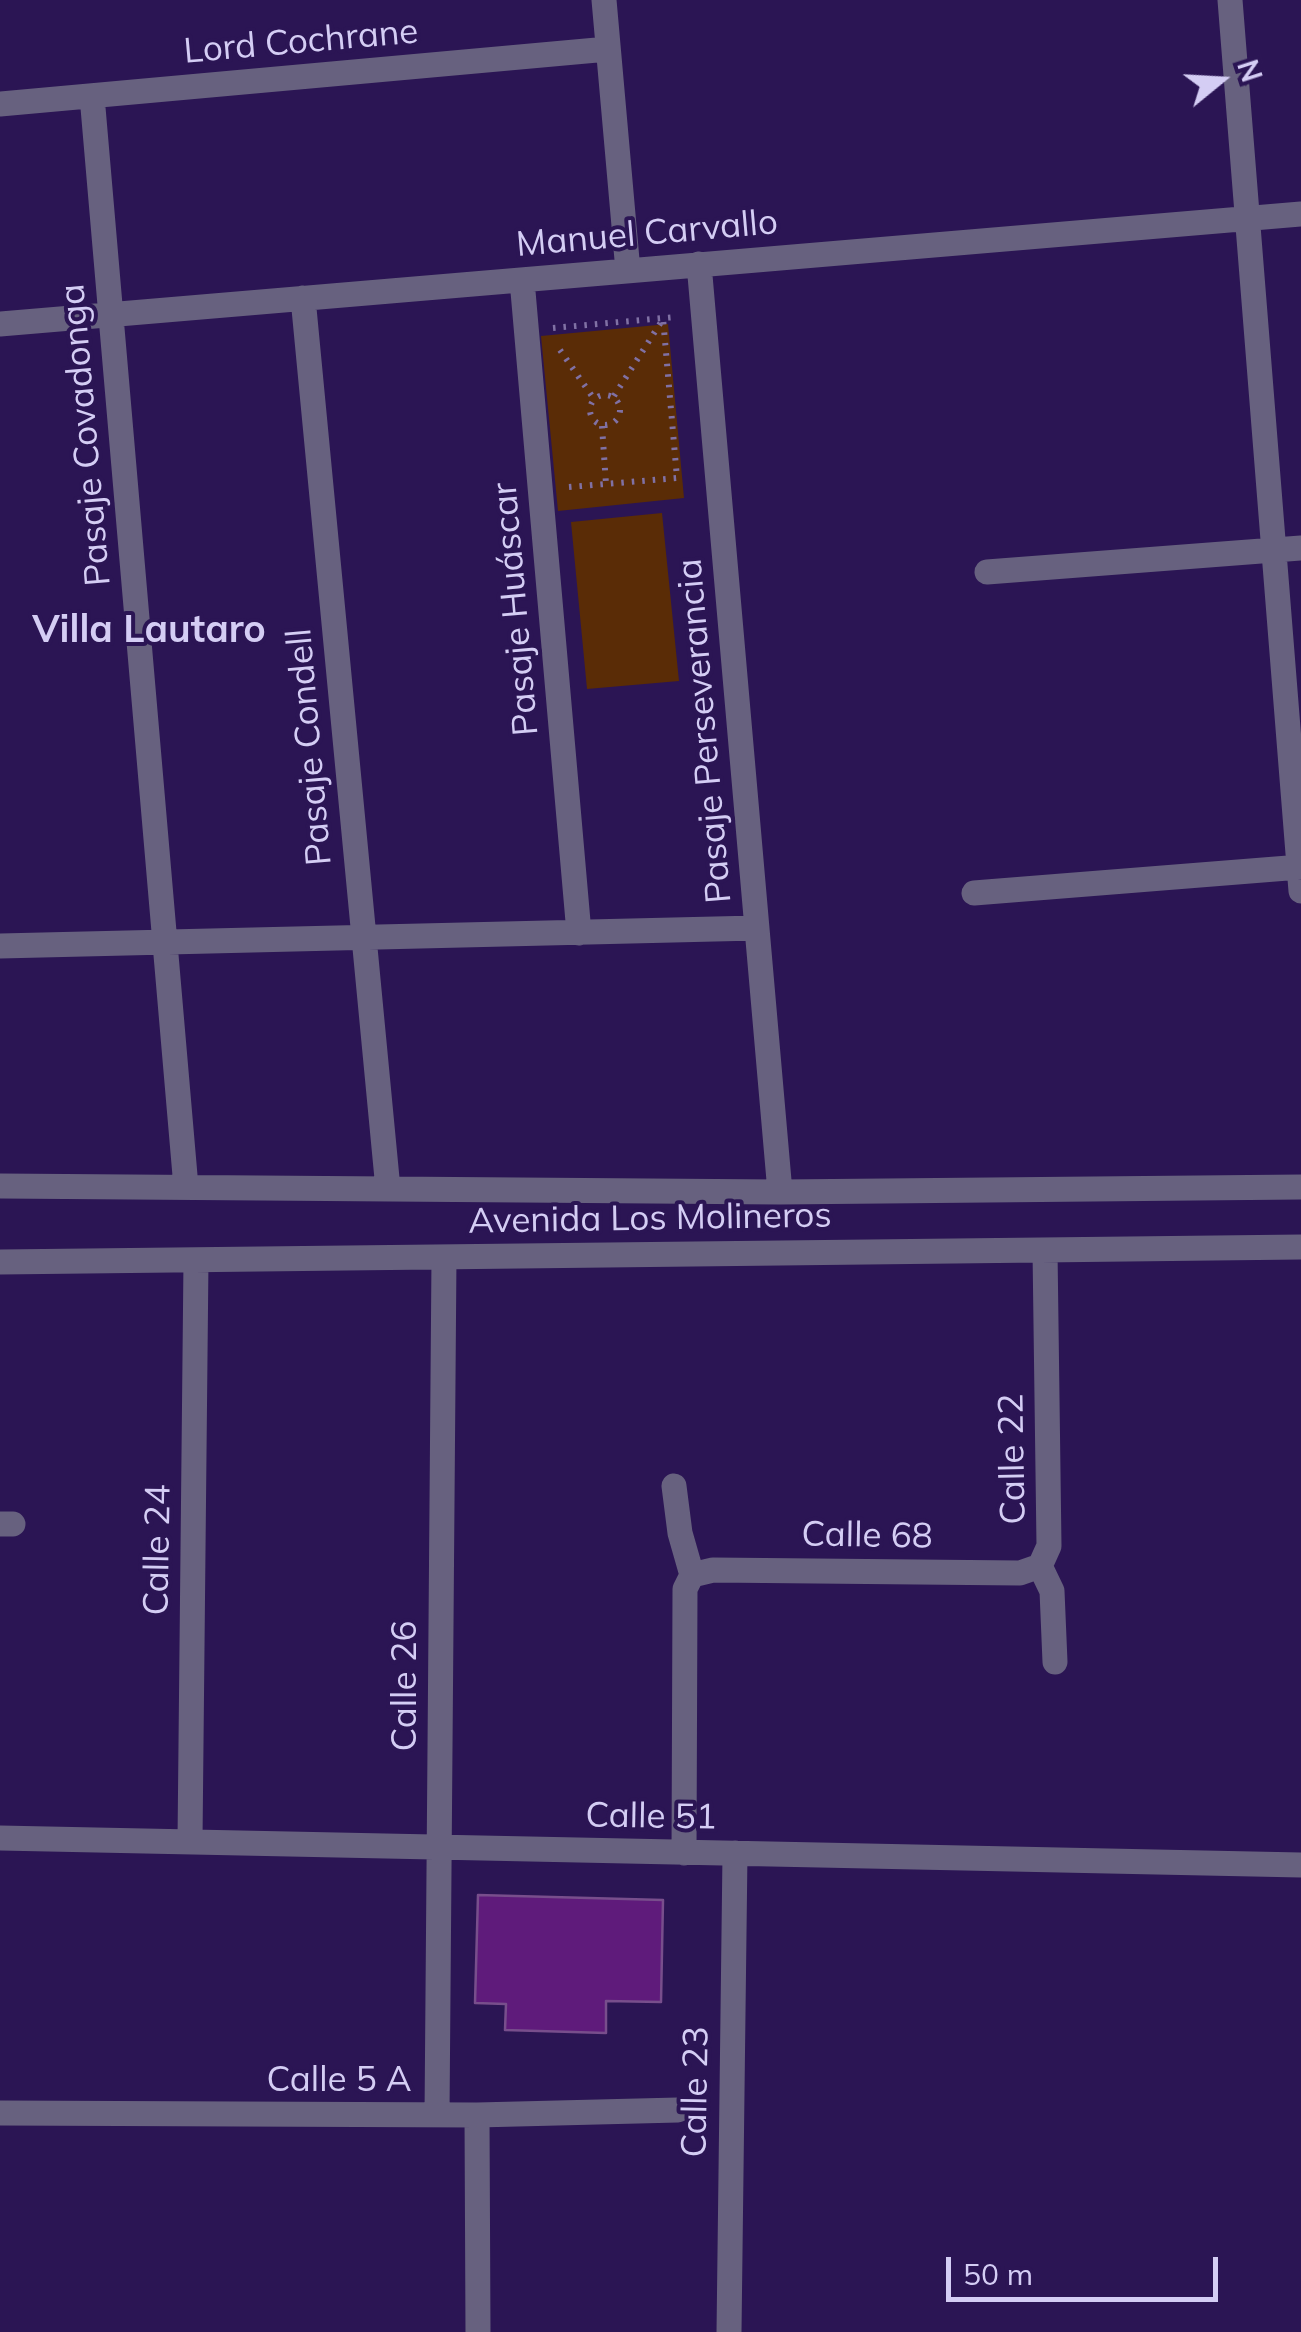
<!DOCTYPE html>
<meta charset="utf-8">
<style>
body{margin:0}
#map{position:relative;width:1301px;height:2332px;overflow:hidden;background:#2b1554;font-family:Mulish,sans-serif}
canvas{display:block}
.north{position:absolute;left:1171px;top:30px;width:100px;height:100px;-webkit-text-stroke:8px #2b1554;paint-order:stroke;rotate:72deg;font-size:28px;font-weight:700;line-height:40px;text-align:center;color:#d4cdf4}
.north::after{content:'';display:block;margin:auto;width:35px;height:45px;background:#d4cdf4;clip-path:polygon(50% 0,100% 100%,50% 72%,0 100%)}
.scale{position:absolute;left:946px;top:2257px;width:272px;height:45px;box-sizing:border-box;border:5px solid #d4cdf4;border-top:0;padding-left:12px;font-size:30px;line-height:35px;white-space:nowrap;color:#d4cdf4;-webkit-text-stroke:8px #2b1554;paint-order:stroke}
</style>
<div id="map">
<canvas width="1301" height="2332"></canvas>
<div class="north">N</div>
<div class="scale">50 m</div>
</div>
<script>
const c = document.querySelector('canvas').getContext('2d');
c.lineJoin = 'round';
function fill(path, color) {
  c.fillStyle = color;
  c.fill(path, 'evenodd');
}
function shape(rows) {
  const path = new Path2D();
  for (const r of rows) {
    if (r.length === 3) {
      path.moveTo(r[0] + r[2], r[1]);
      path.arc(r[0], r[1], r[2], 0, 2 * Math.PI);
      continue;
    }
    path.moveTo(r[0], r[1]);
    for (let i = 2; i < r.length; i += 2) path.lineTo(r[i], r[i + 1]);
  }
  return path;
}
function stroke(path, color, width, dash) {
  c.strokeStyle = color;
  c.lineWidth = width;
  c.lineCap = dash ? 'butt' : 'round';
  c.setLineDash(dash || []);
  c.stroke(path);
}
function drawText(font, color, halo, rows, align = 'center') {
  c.font = font + ' Mulish,sans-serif';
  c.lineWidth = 8;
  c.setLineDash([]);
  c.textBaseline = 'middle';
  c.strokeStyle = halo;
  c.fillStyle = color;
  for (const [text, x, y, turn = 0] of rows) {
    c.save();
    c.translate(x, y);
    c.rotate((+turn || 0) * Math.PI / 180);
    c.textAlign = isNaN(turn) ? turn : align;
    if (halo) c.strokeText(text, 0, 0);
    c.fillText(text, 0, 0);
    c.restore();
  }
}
const green = shape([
 [668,324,684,498,558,511,541,336],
 [662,513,679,681,587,689,571,522]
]);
const building = shape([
 [478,1895,663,1900,661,2002,606,2001,606,2033,505,2030,506,2004,475,2003,478,1895]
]);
const path = shape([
 [553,328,675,317],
 [560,350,594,399],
 [605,410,15],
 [614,396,663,319],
 [602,426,606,484],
 [569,487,677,478,663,318]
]);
const minor = shape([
 [604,0,628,271],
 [1230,0,1301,891],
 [92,96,186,1187],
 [0,104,608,49],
 [699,264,780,1192],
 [522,280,579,933],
 [303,298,388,1189],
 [0,324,1301,214],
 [987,572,1301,548],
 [974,893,1301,867],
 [0,946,757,928],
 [0,1186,780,1192,1301,1187],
 [0,1262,1301,1247],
 [674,1486,680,1533,692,1575,685,1589,684,1853],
 [0,1524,13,1524],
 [1040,1566,1049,1546,1045,1250],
 [1040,1566,1052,1591,1055,1662],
 [692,1575,713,1570,1020,1573,1040,1566],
 [0,1838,1301,1865],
 [190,1840,196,1260],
 [0,2113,477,2115,678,2110],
 [437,2115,444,1257],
 [477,2115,478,2332],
 [729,2332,735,1853]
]);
const streetNames = [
 ["Lord Cochrane",301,42,-5],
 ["Manuel Carvallo",647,234,-5],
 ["Pasaje Covadonga",86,435,-95],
 ["Pasaje Huáscar",516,609,-95],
 ["Pasaje Perseverancia",705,731,-95],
 ["Pasaje Condell",310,747,-95],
 ["Avenida Los Molineros",650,1219,-1],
 ["Calle 22",1013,1459,-91],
 ["Calle 68",867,1536,1],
 ["Calle 24",158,1550,-89],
 ["Calle 26",405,1686,-90],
 ["Calle 51",651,1817,1],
 ["Calle 5 A",339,2080],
 ["Calle 23",696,2092,-89]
];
const neighbourhoodNames = [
 ["Villa Lautaro",149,631]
];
fill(green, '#5a2c06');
fill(building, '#5f1b7b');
stroke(building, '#784e8c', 2.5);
stroke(path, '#8071a4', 6, [2.5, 8]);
stroke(minor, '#67617f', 25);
drawText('35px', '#d4cdf4', '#2b1554', streetNames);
drawText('bold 38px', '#d4cdf4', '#2b1554', neighbourhoodNames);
</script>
